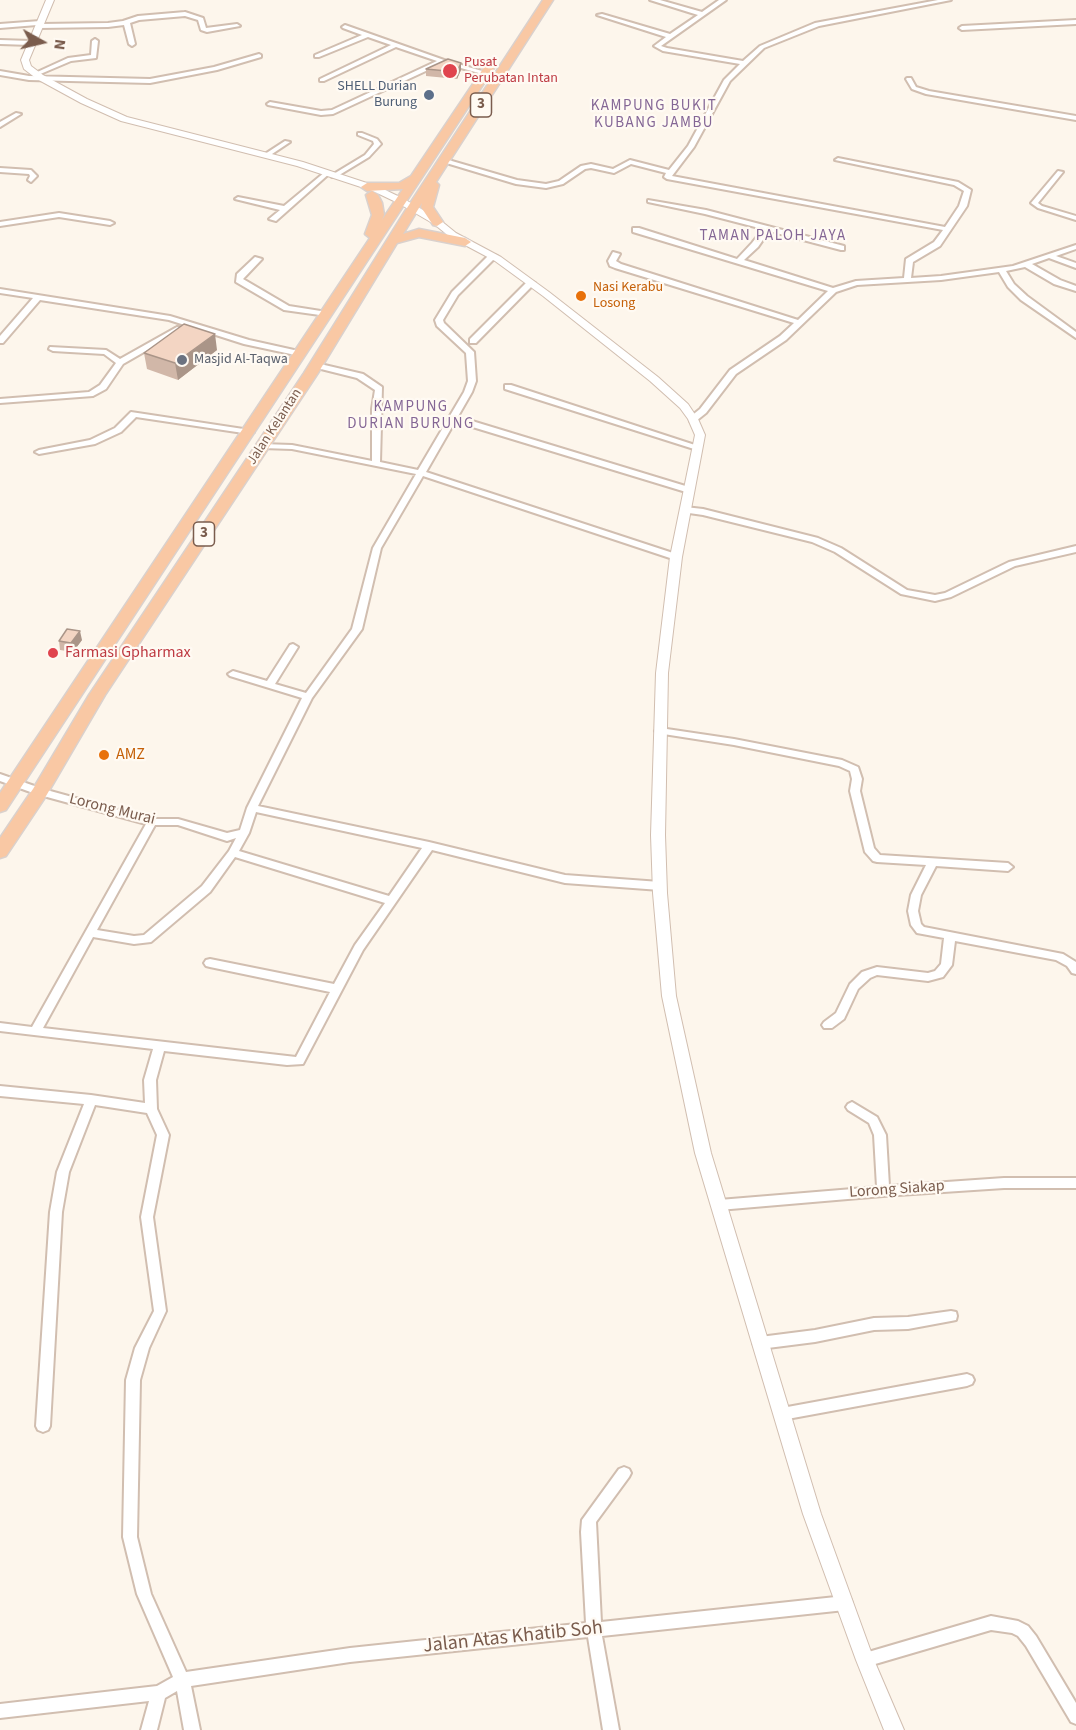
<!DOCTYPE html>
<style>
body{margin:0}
#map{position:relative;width:1076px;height:1730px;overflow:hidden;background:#fdf6ec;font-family:"Source Sans 3",sans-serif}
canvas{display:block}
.north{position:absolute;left:12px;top:12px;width:60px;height:60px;-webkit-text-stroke:4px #fffaf3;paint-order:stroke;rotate:98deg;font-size:16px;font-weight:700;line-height:24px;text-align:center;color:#7a5c4d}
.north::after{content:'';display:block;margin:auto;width:21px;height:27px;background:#7a5c4d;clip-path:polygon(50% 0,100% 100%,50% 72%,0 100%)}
</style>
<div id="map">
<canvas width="1076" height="1730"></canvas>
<div class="north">N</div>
</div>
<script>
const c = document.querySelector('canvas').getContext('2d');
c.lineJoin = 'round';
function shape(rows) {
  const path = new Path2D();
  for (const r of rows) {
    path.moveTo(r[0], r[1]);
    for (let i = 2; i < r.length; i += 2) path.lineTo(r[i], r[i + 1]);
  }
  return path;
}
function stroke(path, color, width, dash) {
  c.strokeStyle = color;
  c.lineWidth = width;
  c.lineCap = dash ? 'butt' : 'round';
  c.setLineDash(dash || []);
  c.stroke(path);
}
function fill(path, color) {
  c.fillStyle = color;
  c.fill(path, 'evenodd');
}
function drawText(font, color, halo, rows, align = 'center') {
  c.font = font + ' "Source Sans 3",sans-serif';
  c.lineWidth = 4.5;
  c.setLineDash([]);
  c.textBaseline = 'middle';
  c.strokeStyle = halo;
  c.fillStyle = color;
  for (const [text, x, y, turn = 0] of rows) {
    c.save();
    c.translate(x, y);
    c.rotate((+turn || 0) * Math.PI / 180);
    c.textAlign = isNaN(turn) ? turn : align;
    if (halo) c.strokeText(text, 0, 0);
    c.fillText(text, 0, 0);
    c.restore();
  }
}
const minor = shape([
 [650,0,660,0,702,12,719,0,726,0,661,46,667,48,743,61,760,46,815,23,938,0,951,0,819,26,764,48,730,81,694,147,672,176,945,227,959,206,964,191,954,185,835,160,838,158,958,182,971,190,967,206,940,246,913,262,911,278,941,276,1013,266,1076,245,1076,249,1056,256,1076,263,1076,268,1049,258,1032,264,1060,280,1076,286,1076,291,1054,284,1025,267,1006,271,1014,284,1027,296,1076,332,1076,338,1021,300,1008,287,999,272,941,280,857,285,836,292,786,340,736,374,706,413,696,421,690,421,690,417,700,409,730,370,780,336,794,323,615,268,610,266,608,261,613,252,620,254,616,261,621,264,798,320,828,291,633,232,633,228,639,228,737,259,752,243,763,229,705,214,648,202,648,200,706,210,844,246,844,250,841,250,769,231,758,247,744,260,833,288,856,281,904,278,906,259,934,242,943,230,667,179,664,177,666,173,631,164,614,173,591,168,585,169,563,184,546,188,516,184,443,162,443,160,445,159,517,180,546,184,559,181,581,166,591,164,613,169,630,160,669,170,688,146,724,80,740,64,663,51,654,46,666,37,597,15,602,14,670,34,698,15,650,0],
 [185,12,203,18,206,28,237,24,240,26,207,32,201,30,198,20,185,16,139,20,130,23,135,44,132,46,129,44,124,25,108,27,39,28,37,25,0,28,0,24,40,21,42,22,42,24,108,23,123,21,138,16,185,12],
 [1076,20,1076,24,962,30,959,28,962,26,1076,20],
 [345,25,444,60,489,73,486,75,443,63,333,114,321,115,268,105,267,104,270,102,321,111,332,110,437,61,396,47,324,81,320,81,320,79,391,45,368,37,319,57,315,57,315,55,362,35,343,28,342,27,345,25],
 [95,39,98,41,96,58,71,61,38,75,33,74,68,58,91,55,92,41,95,39],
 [0,40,31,41,34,43,31,45,0,44,0,40],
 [259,54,261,55,261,57,217,70,150,83,29,80,0,75,0,71,29,76,150,79,214,67,259,54],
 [907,78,911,78,916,87,929,91,1076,116,1076,120,926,94,912,89,906,79,907,78],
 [16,113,21,114,0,127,0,122,16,113],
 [358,133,362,133,377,139,381,144,369,157,336,177,332,177,332,175,365,155,374,144,373,141,358,135,358,133],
 [285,141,290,142,269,156,265,156,265,154,285,141],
 [0,168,31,170,37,176,31,182,28,180,30,176,29,174,0,172,0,168],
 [1058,171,1063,172,1038,203,1042,206,1076,216,1076,220,1038,208,1031,203,1058,171],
 [325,172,330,173,276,221,269,219,280,210,235,199,238,197,284,206,325,172],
 [59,213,110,221,114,223,110,225,59,217,0,226,0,222,59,213],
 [490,254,497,256,458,295,443,320,444,323,474,352,476,381,472,392,426,472,679,555,680,557,679,559,673,559,423,476,381,548,362,629,312,698,258,806,429,842,565,875,660,882,665,886,660,890,565,883,432,850,363,950,303,1064,287,1065,164,1051,156,1080,157,1109,169,1135,153,1217,166,1311,149,1348,140,1380,137,1537,151,1594,186,1672,350,1648,586,1623,581,1532,582,1520,619,1469,624,1467,629,1469,631,1473,629,1477,596,1522,601,1622,845,1596,850,1598,852,1603,850,1608,845,1610,602,1636,619,1730,603,1730,588,1637,350,1662,191,1686,200,1730,184,1730,177,1691,165,1698,157,1730,141,1730,149,1701,0,1718,0,1704,157,1686,173,1677,137,1594,123,1537,126,1380,135,1348,154,1311,141,1217,157,1135,147,1113,95,1105,69,1172,62,1212,50,1426,48,1430,43,1432,38,1430,36,1426,50,1212,57,1172,84,1104,0,1096,0,1086,91,1095,145,1103,144,1080,153,1049,0,1031,0,1023,32,1027,146,824,36,794,0,781,0,774,43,789,152,819,178,819,227,833,240,830,247,808,302,698,230,676,228,674,233,671,267,681,290,645,293,644,298,647,275,684,306,693,352,629,373,548,416,474,292,449,262,448,258,446,262,444,292,445,372,461,372,409,375,390,357,378,313,367,312,365,316,363,363,374,382,387,380,462,418,470,464,392,468,381,466,353,437,326,435,320,452,292,490,254],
 [256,812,422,848,389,896,239,851,249,833,256,812],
 [155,825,178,825,227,841,236,838,229,851,202,886,144,935,134,936,97,930,155,825],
 [235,857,385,903,355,945,334,984,210,959,206,960,204,963,206,966,210,967,330,992,296,1057,43,1028,93,937,134,944,151,942,210,892,235,857],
 [255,257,262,259,243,279,289,306,327,312,327,316,284,310,236,282,237,274,255,257],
 [528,281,535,283,476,343,470,343,470,339,528,281],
 [0,289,170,316,249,340,303,352,304,354,300,356,244,344,169,320,40,300,3,343,0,343,0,336,33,298,0,293,0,289],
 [177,327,184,329,123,364,106,389,93,396,0,403,0,399,89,392,100,385,116,363,104,354,53,351,49,349,50,347,106,350,120,359,177,327],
 [505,385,511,385,701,447,700,449,694,449,505,389,505,385],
 [131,412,250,430,254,432,250,434,136,417,121,432,95,444,39,454,35,452,39,450,90,440,115,428,131,412],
 [466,421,472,421,692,488,693,490,692,492,686,492,466,425,466,421],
 [685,507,703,509,818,538,841,548,907,590,935,595,945,593,1009,562,1076,546,1076,552,1015,566,951,597,935,601,901,594,835,552,812,542,703,515,682,512,681,510,685,507],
 [660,728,734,739,842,760,858,767,862,779,860,791,874,848,880,855,1008,863,1013,867,1008,871,936,866,921,895,918,911,921,924,924,927,1063,954,1076,962,1076,974,1072,973,1067,966,1056,960,955,941,952,965,943,977,928,981,877,975,870,978,858,989,844,1019,832,1028,824,1028,822,1025,824,1022,836,1013,850,984,862,972,877,967,928,973,935,971,941,964,944,938,917,933,911,925,908,911,911,895,926,865,877,862,873,861,865,852,850,791,852,779,850,771,839,766,734,745,657,733,655,731,660,728],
 [852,1102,877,1117,886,1135,889,1186,1004,1178,1076,1178,1076,1188,1004,1188,883,1196,719,1210,715,1209,713,1205,715,1201,719,1200,877,1187,874,1135,869,1123,848,1110,846,1107,848,1104,852,1102],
 [951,1311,956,1312,957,1316,956,1320,951,1321,908,1329,874,1330,815,1342,760,1349,755,1347,753,1343,755,1339,760,1337,815,1330,874,1318,908,1317,951,1311],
 [967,1374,972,1376,974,1380,972,1384,967,1386,782,1420,777,1418,775,1414,777,1410,782,1408,967,1374],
 [991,1616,1018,1621,1028,1626,1036,1636,1076,1703,1076,1724,1071,1722,1026,1646,1018,1636,1012,1633,991,1630,865,1667,860,1665,858,1660,860,1655,865,1653,991,1616]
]);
const tertiary = shape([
 [46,0,54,0,29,60,31,66,43,75,87,99,127,117,303,162,379,187,404,199,440,220,456,233,501,257,549,292,658,377,688,404,698,419,705,435,682,557,668,673,665,835,667,893,676,996,711,1153,821,1514,874,1660,904,1730,884,1730,856,1660,803,1514,695,1153,662,996,653,893,651,835,656,673,670,557,695,435,688,419,680,408,650,381,543,296,495,261,450,237,434,224,398,203,373,191,297,166,121,121,81,103,37,79,24,69,21,60,46,0]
]);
const trunk = shape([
 [543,0,553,0,436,182,439,185,433,207,443,222,437,226,433,225,421,207,422,203,403,234,419,229,465,238,471,242,465,246,419,237,397,243,318,373,105,695,46,796,6,856,0,858,0,838,33,789,89,695,304,373,407,208,543,0],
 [491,62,496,65,6,810,0,812,0,793,370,238,365,234,372,215,366,195,372,191,378,195,382,203,384,215,382,220,403,189,367,191,361,187,367,183,399,183,411,176,487,63,491,62]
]);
const wall = shape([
 [426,69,461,70,457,79,426,76],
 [217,350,178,380,147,369,144,353],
 [82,640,73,652,60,650,59,641]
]);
const shadedWall = shape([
 [461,63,461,70,457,79,457,72],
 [215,334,217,350,178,380,175,363],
 [80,631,82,640,73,652,71,643]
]);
const building = shape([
 [448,59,461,63,457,72,426,69,448,59],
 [184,324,215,334,175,363,144,353,184,324],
 [67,629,80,631,71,643,59,641,67,629]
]);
const markers = [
 [450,71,8,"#e0444e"],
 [429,95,6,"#5c6f8a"],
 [581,296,6,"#e8710a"],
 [182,360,6,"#6b7280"],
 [53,653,6,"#e0444e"],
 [104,755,6,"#e8710a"]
];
const farHealthnames = [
 ["Pusat",464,63],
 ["Perubatan Intan",464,79]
];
const farServicenames = [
 ["SHELL Durian",417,87],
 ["Burung",417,103]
];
const farFoodnames = [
 ["Nasi Kerabu",593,288],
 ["Losong",593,304]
];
const farWorshipnames = [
 ["Masjid Al-Taqwa",194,360]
];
const farStreetnames = [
 ["Jalan Kelantan",275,427,-57]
];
const shields = [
 [481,105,21],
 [204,534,21]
];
const shieldNames = [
 ["3",481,105],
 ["3",204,534]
];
const farNeighbourhoodnames = [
 ["KAMPUNG BUKIT",654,107],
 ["KUBANG JAMBU",654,124],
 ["TAMAN PALOH JAYA",773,237],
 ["KAMPUNG",411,408],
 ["DURIAN BURUNG",411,425]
];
const healthNames = [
 ["Farmasi Gpharmax",65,653]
];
const foodNames = [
 ["AMZ",116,755]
];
const streetNames = [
 ["Lorong Murai",112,810,14],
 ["Lorong Siakap",897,1190,-4]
];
const nearStreetnames = [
 ["Jalan Atas Khatib Soh",513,1638,-6]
];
stroke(minor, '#d1beb0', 4);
stroke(tertiary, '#d1beb0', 2);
stroke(trunk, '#dad1cd', 3);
fill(minor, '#fff');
fill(tertiary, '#fff');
fill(trunk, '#f9c8a4');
fill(wall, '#d1b7a8');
fill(shadedWall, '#aa9588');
fill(building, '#f3d5c3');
stroke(building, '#aa9588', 1.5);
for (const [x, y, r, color] of markers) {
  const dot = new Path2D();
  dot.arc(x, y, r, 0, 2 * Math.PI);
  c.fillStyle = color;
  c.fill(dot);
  stroke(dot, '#fffaf3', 2);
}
drawText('14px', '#be3a42', '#fffaf3', farHealthnames, 'left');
drawText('14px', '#4e5e75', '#fffaf3', farServicenames, 'right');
drawText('14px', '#c56008', '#fffaf3', farFoodnames, 'left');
drawText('14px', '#5b616d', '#fffaf3', farWorshipnames, 'left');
drawText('14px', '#7a5c4d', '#fffaf3', farStreetnames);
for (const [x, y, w] of shields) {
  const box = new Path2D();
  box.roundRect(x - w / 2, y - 12, w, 24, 4.5);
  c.fillStyle = '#fffaf3';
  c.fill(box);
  stroke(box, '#7a5c4d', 1.5);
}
drawText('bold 15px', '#7a5c4d', null, shieldNames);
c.letterSpacing = '1.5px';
drawText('15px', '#846695', '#fffaf3', farNeighbourhoodnames);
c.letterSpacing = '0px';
drawText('16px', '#be3a42', '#fffaf3', healthNames, 'left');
drawText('16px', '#c56008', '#fffaf3', foodNames, 'left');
drawText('16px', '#7a5c4d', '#fffaf3', streetNames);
drawText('20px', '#7a5c4d', '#fffaf3', nearStreetnames);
</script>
